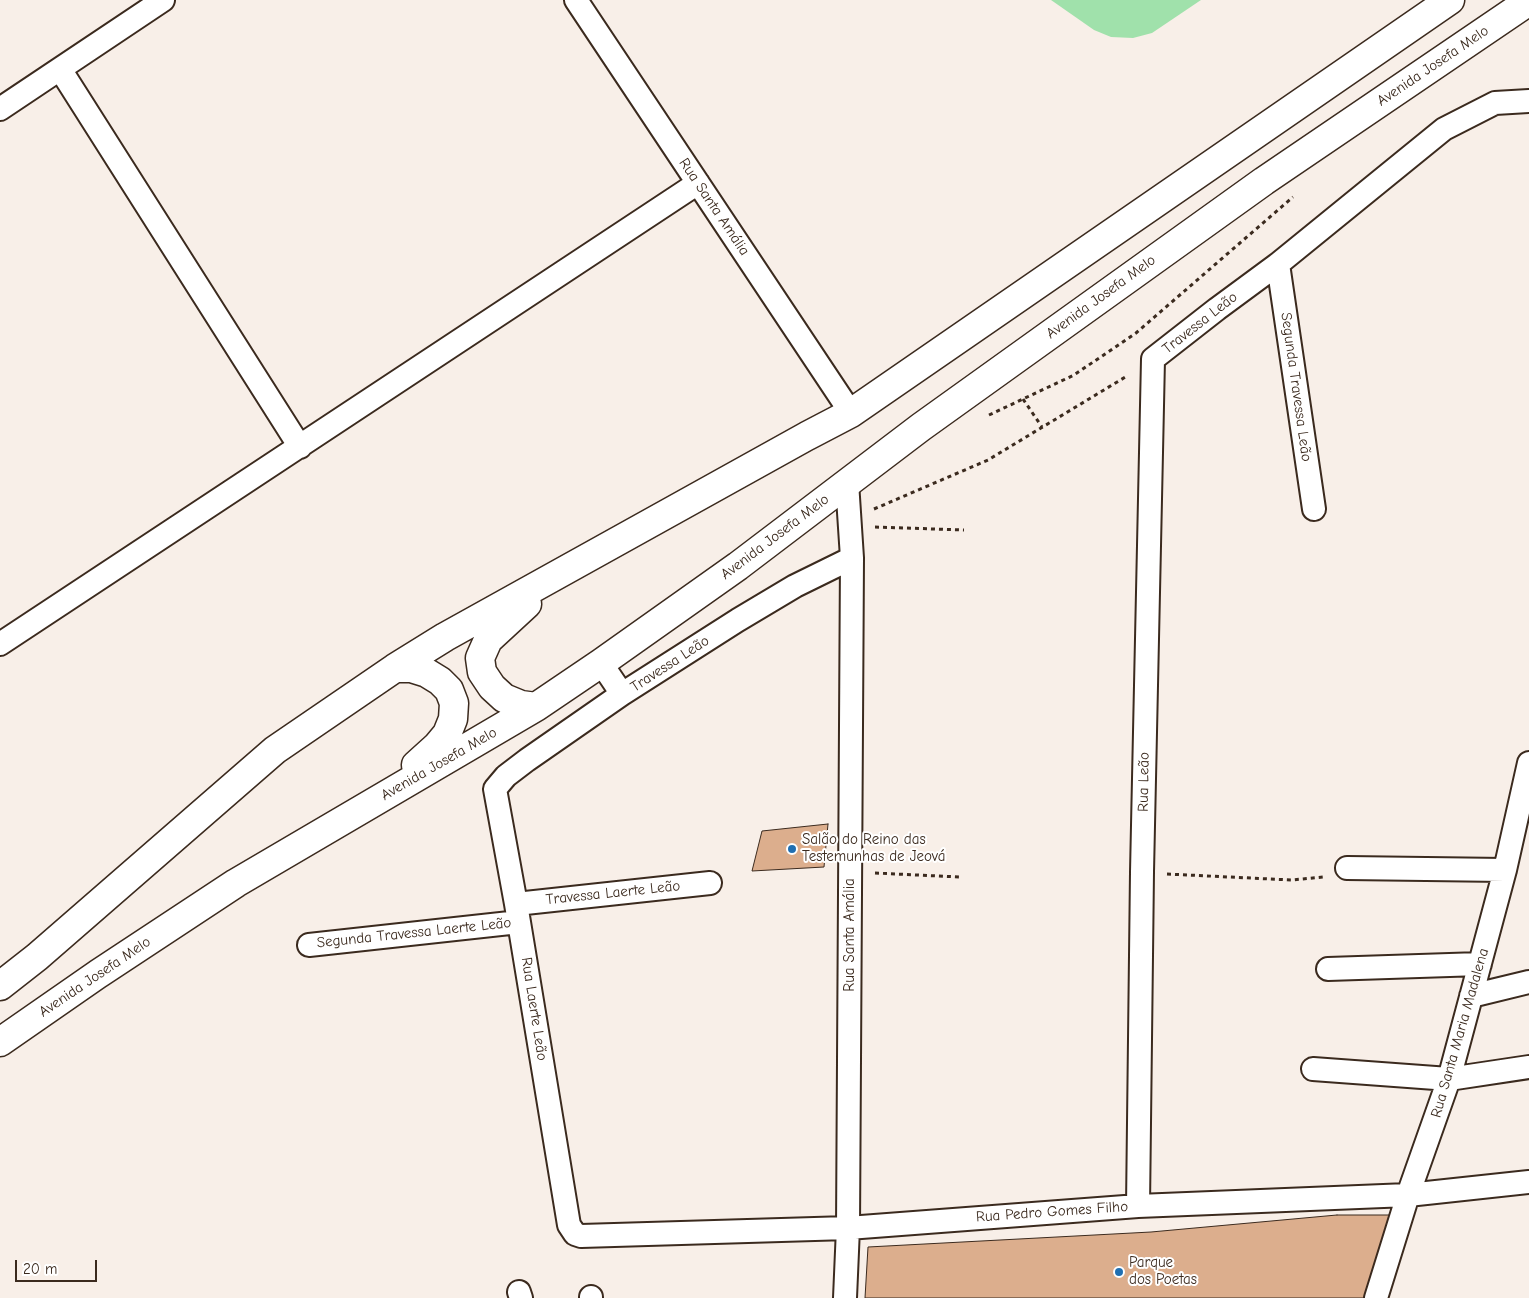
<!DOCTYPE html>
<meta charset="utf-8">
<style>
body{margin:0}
#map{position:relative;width:1529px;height:1298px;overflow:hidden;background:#f8efe8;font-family:"Comic Neue",sans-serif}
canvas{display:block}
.scale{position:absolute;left:15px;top:1260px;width:82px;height:22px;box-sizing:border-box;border:2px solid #3b2a1e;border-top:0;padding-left:6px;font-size:15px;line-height:18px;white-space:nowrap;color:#3b2a1e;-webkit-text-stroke:4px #fff;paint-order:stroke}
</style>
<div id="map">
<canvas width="1529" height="1298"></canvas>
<div class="scale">20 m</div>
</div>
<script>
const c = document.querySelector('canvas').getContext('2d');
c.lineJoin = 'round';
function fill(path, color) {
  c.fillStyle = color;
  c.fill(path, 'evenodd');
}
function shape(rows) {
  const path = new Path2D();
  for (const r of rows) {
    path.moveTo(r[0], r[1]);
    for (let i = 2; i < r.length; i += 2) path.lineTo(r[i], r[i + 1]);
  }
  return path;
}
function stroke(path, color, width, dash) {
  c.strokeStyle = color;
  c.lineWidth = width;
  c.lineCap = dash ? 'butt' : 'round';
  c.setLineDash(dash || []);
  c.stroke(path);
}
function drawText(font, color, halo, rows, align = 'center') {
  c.font = font + ' "Comic Neue",sans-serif';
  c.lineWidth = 4;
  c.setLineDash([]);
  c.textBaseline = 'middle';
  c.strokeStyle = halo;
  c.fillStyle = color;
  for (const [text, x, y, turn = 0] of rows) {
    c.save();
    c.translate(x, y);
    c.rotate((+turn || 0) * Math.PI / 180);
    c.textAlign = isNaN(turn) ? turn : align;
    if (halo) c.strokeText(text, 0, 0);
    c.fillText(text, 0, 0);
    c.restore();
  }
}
const green = shape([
 [1051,0,1201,0,1152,33,1133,38,1111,37,1094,30]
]);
const building = shape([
 [828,824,824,867,752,871,762,831,828,824],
 [1337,1215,1390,1215,1365,1298,865,1298,868,1247,1151,1232,1337,1215]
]);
const path = shape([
 [1023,399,1042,427],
 [989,415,1074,375,1136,333,1293,197],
 [874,509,988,460,1127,376],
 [875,527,964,530],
 [875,873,960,877],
 [1167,874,1291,880,1323,877]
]);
const minor = shape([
 [576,0,851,413],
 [60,69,300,447],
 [0,109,163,0],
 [1278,264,1314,509],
 [852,558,795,586,738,620,622,694,527,760,506,776,495,789,516,904,569,1225,575,1234,581,1236,848,1228,1138,1206,1408,1195,1529,1182],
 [0,644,698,183],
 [601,663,622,694],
 [1347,868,1505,870],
 [516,904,710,883],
 [309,945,519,922],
 [1328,969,1480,964],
 [1471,996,1529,982],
 [1313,1069,1449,1079,1529,1067],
 [1138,1206,1142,872,1153,359,1217,309,1278,264,1444,129,1495,103,1529,101],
 [519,1292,521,1298],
 [591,1297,591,1298],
 [845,1298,848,1228,852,558,847,482],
 [1376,1298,1408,1195,1449,1079,1505,870,1529,763]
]);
const primary = shape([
 [527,604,488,640,480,658,482,672,492,687,504,698,521,705,536,707],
 [395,668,411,668,427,673,440,681,449,690,454,703,453,719,447,734,437,746,416,765],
 [0,986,37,957,275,750,395,668,445,637,807,436,851,413,1450,0],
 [0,1042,98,974,236,883,536,707,601,663,738,566,921,427,1264,181,1529,1]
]);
const markers = [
 [792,849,5,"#1f6fb2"],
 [1119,1272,5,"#1f6fb2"]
];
const streetNames = [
 ["Avenida Josefa Melo",1433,66,-34],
 ["Rua Santa Amália",714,207,56],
 ["Avenida Josefa Melo",1101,297,-36],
 ["Travessa Leão",1200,323,-38],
 ["Segunda Travessa Leão",1296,387,82],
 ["Avenida Josefa Melo",775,537,-37],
 ["Travessa Leão",670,664,-33],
 ["Avenida Josefa Melo",439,764,-30],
 ["Rua Leão",1144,782,-89],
 ["Travessa Laerte Leão",613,893,-6],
 ["Segunda Travessa Laerte Leão",414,933,-6],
 ["Rua Santa Amália",850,935,-90],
 ["Avenida Josefa Melo",95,977,-34],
 ["Rua Laerte Leão",534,1009,81],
 ["Rua Santa Maria Madalena",1460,1033,-74],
 ["Rua Pedro Gomes Filho",1052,1212,-4]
];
const poiNames = [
 ["Salão do Reino das",802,840],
 ["Testemunhas de Jeová",802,857],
 ["Parque",1129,1263],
 ["dos Poetas",1129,1280]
];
fill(green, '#a0e1ab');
fill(building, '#dcae8d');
stroke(building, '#3b2a1e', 1);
stroke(minor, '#3b2a1e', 26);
stroke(primary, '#3b2a1e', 31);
stroke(path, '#3b2a1e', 3, [4, 4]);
stroke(minor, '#fff', 22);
stroke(primary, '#fff', 28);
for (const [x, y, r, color] of markers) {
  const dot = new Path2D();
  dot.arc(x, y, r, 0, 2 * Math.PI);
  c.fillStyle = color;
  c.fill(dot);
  stroke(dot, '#fff', 2);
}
drawText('15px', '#3b2a1e', '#fff', streetNames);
drawText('15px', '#3b2a1e', '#fff', poiNames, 'left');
</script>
